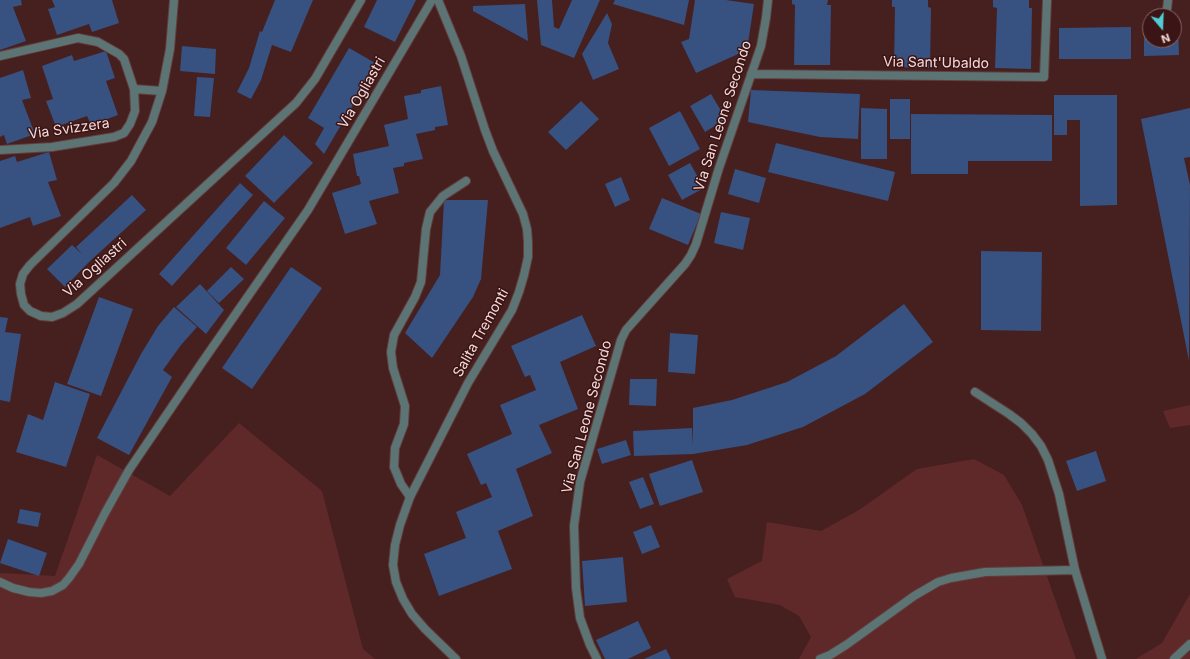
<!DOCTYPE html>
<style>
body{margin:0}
#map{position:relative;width:1190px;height:659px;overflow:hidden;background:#461f1f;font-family:Inter,sans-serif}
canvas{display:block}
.north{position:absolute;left:1142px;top:8px;width:40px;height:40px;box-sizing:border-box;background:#3b1515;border:1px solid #856463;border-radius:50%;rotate:161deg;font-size:11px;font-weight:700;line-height:16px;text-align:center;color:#f5dad9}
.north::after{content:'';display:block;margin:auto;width:14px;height:18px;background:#51ccd4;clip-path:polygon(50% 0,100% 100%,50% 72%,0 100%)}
</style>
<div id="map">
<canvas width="1190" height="659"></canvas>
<div class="north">N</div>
</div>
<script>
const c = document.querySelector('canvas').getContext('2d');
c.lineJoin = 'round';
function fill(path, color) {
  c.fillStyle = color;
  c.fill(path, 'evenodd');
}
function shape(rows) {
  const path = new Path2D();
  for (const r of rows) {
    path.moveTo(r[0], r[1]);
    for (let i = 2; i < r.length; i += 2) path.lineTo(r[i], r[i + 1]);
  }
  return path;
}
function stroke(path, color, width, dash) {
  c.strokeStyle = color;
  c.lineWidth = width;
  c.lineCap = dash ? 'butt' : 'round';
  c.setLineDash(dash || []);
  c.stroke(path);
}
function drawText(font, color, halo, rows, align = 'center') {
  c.font = font + ' Inter,sans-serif';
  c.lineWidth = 3;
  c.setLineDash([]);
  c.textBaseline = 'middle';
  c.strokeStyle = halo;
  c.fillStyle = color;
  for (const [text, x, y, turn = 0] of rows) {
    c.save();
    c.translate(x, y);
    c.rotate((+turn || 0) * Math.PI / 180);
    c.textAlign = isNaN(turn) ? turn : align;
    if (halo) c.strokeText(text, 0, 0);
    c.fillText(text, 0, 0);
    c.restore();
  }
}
const green = shape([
 [1190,405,1190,425,1170,428,1163,411],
 [239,423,322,491,363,649,375,659,0,659,0,573,55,576,97,455,170,496],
 [974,459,1004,475,1022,505,1076,659,799,659,811,637,799,616,780,605,735,597,727,579,762,561,767,522,821,531,859,510,917,469],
 [1190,594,1190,659,1136,659,1162,643]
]);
const building = shape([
 [0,0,21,0,22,5,13,7,26,41,0,50],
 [52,0,112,0,119,23,92,32,89,24,57,35,48,9,55,7],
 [275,0,313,0,291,52,272,45,261,80,251,99,237,92,249,68,260,31,262,32],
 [377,0,416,0,395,42,364,27],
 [537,0,552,0,554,27,559,29,572,0,600,0,574,58,541,45],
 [615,0,689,0,684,25,613,4],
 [695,0,726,0,754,4,747,50,696,73,681,42,689,39],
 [792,0,828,0,827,5,831,5,830,65,794,65,795,5,792,4],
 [892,0,928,0,928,7,931,8,930,68,894,67,895,7,892,7],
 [993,0,1029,0,1029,8,1032,8,1031,69,995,68,997,8,993,7],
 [525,4,528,41,473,11,473,6],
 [607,13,612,24,608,43,619,69,593,80,582,54],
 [1144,26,1150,26,1150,40,1174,40,1174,26,1178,26,1179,55,1144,56],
 [1131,27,1131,59,1059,59,1059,28],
 [182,46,216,49,215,74,180,71],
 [349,48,377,64,324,154,315,144,324,128,308,118],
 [106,51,115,78,106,81,118,115,91,125,87,116,56,127,46,101,53,99,42,66,72,55,74,61],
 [23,70,31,98,22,100,35,134,7,144,4,135,0,137,0,78],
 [197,77,214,78,210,117,194,116],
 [441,86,448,125,435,127,435,130,416,134,423,159,404,163,404,166,393,168,399,193,369,201,377,224,345,234,332,193,361,184,359,176,357,176,353,154,389,146,384,125,408,119,404,96,421,93,421,90],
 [751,90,860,94,858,139,820,137,748,122],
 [711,94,726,119,705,132,690,106],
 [1054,95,1117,95,1117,205,1080,206,1080,120,1067,120,1067,135,1054,135],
 [890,99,910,99,910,139,890,139],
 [581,101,599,119,566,150,548,132],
 [861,108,887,109,887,159,861,159],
 [1190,108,1190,157,1184,158,1190,185,1189,361,1141,119],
 [680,111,700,149,669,166,649,128],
 [911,114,1052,115,1052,161,968,161,968,174,911,174],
 [284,135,313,163,274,203,245,176],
 [776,143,895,172,888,201,768,172],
 [49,152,57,180,48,182,61,216,33,226,30,217,0,228,0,161,15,156,17,162],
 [690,163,704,188,682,200,668,175],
 [735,169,766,178,759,203,728,194],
 [621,177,630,200,615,207,605,184],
 [240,183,253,195,172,286,159,274],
 [132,195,146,210,89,262,65,287,47,269,72,245,82,254,76,247],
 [662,198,701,214,688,245,649,229],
 [444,200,488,200,481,279,473,297,432,358,405,333,440,275],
 [264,201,285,218,246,265,226,248],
 [721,212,750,218,743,250,714,243],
 [981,251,1042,252,1041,331,981,330],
 [231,267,244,279,219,303,207,291],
 [291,267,322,288,252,389,222,368],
 [200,284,224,310,206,334,176,307],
 [99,297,133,309,101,396,67,384],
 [904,304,933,342,865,394,803,427,747,445,693,454,634,456,633,431,692,428,693,446,693,408,732,400,787,382,836,356],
 [174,307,197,327,181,345,163,370,172,377,129,455,97,438,141,354,158,326],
 [582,315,596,346,560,362,578,409,539,425,552,453,516,469,533,516,498,531,512,569,439,596,424,554,466,538,456,512,492,497,486,483,481,485,467,454,512,434,500,405,536,390,530,375,525,377,511,346],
 [0,317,8,318,5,332,21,334,10,402,0,400],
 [670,333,698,335,695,374,668,372],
 [630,379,657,379,656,406,629,405],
 [55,382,90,394,66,467,16,452,28,414,43,420],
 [626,440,631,455,602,464,597,449],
 [1096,451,1106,481,1077,491,1066,461],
 [692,460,703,492,660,506,649,474],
 [643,477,654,504,640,509,629,482],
 [20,509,41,513,38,527,17,523],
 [651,525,660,547,642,554,633,532],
 [8,539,47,553,39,576,0,563],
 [623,557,627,602,585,606,582,561],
 [638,621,651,648,628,659,605,659,596,640],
 [666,649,671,659,644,659]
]);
const lane = shape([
 [410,497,401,484,394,467,395,448,404,424,405,406,393,368,391,352,394,335,415,297,421,282,426,229,430,212,443,196,466,181]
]);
const street = shape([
 [174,0,170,49,162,91,152,122,131,161,114,183,30,265,23,274,20,284,21,294,24,305,30,311,41,316,52,317,63,313,77,304,296,103,315,79,361,0],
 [438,0,461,56,485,130,493,151,523,214,527,229,528,242,528,257,524,275,519,292,512,310,468,383,410,497,400,525,395,545,393,565,396,582,403,599,412,614,425,629,456,659],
 [1167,9,1168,0],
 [0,56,78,38,98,42,119,54,124,59,134,89,135,111,130,124,124,133,114,137,52,147,0,150],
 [751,74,1044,77,1047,0],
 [134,89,162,91],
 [975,392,1009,414,1021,423,1032,434,1041,446,1048,460,1059,494,1075,570,1102,659],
 [0,582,13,588,29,592,41,593,52,591,63,585,69,578,79,564,105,513,129,470,203,361,308,210,432,0],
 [597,659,590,645,580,618,576,588,574,526,580,482,621,340,626,330,634,321,685,264,691,255,696,244,719,168,761,46,766,18,768,0],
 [820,659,830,655,846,645,914,596,938,582,951,578,985,572,1075,570],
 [1174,659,1190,644]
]);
const streetNames = [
 ["Via Sant'Ubaldo",936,63,1],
 ["Via Ogliastri",362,93,-60],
 ["Via San Leone Secondo",723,116,-72],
 ["Via Svizzera",69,129,-8],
 ["Via Ogliastri",95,268,-42],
 ["Salita Tremonti",481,333,-61],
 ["Via San Leone Secondo",587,417,-75]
];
fill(green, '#602929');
fill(building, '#375181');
stroke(lane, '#623d3d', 10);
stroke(street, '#623d3d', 10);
stroke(lane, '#5d7475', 8);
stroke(street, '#5d7475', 8);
drawText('14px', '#f5dad9', '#3b1515', streetNames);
</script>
